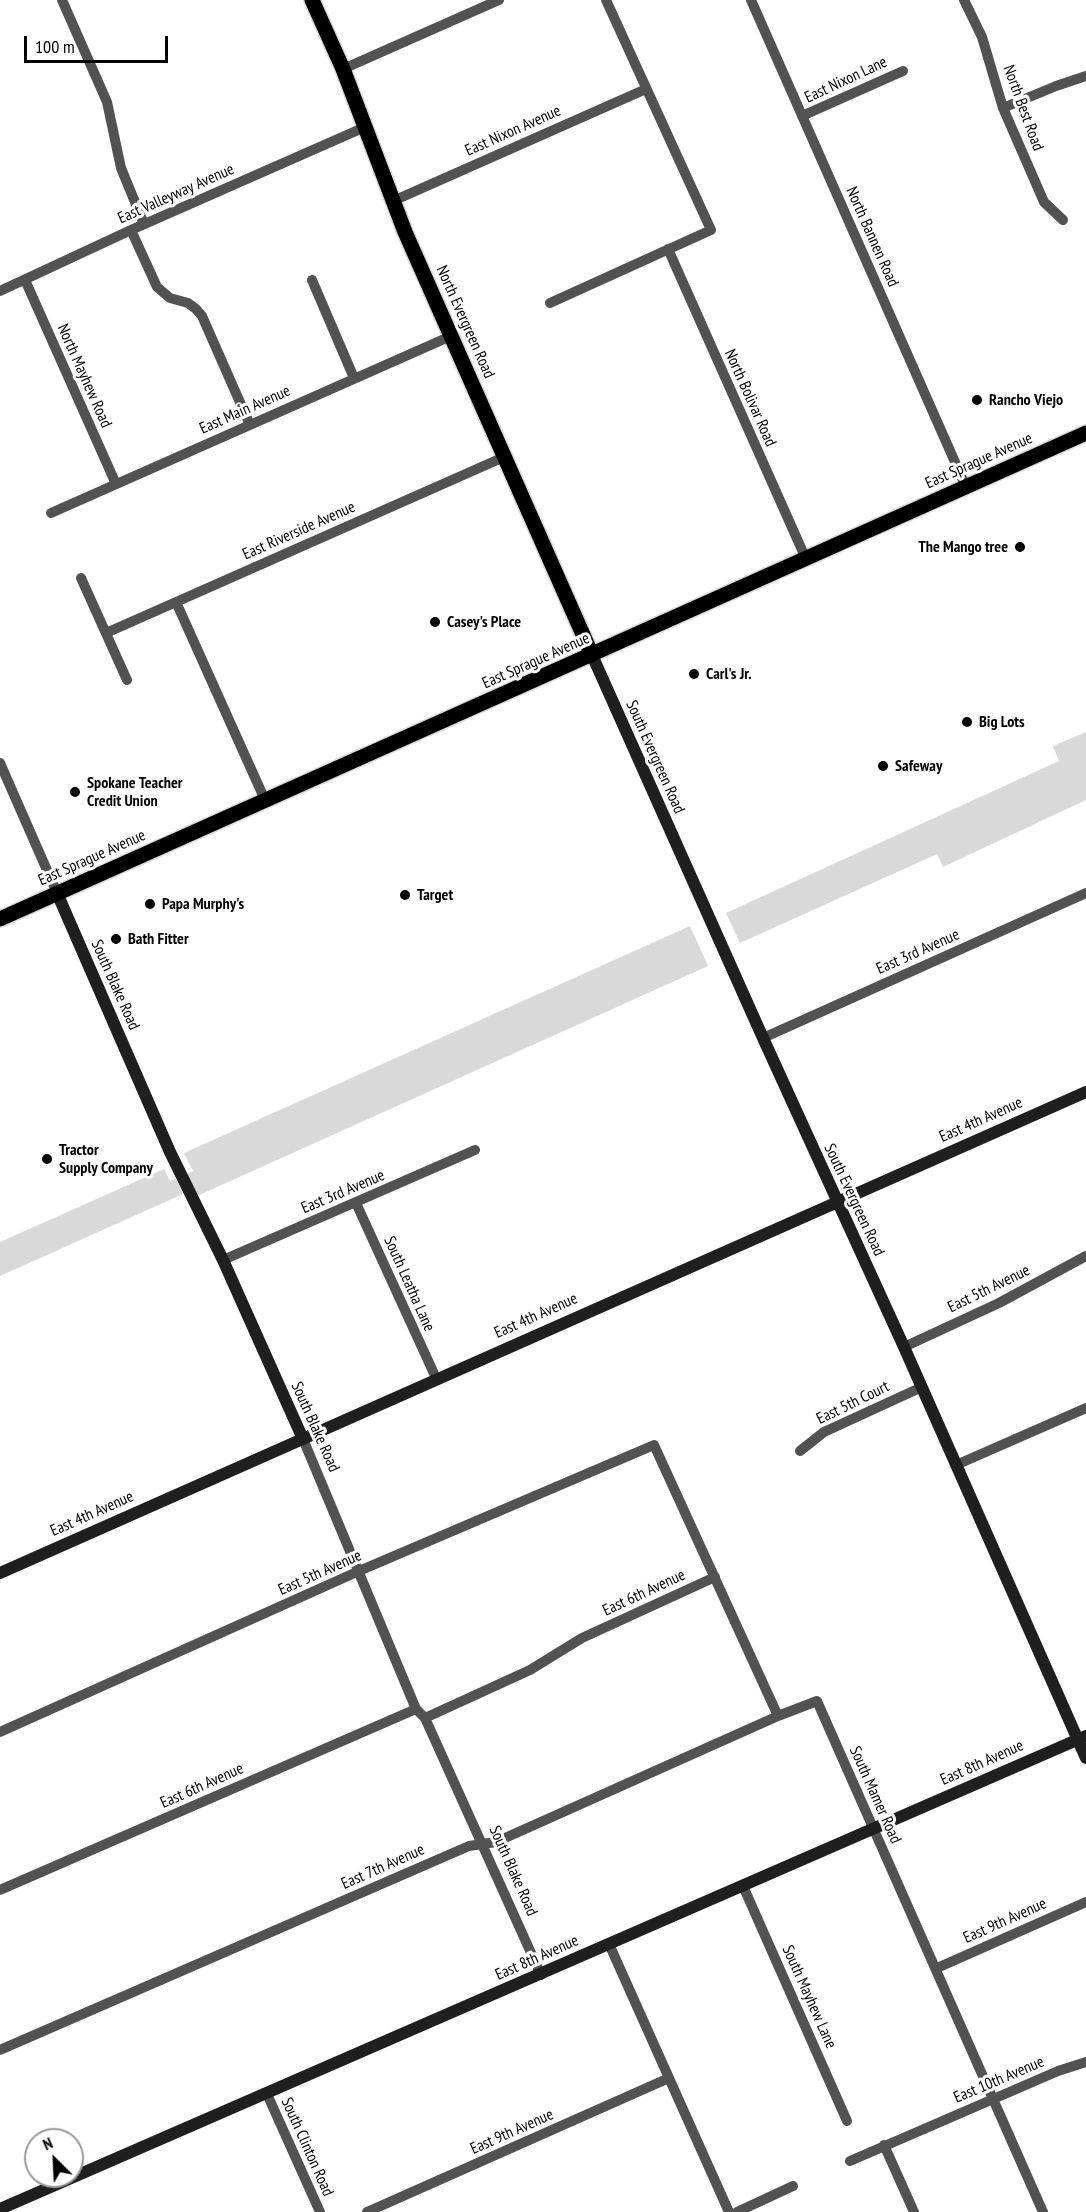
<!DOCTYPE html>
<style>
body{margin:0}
#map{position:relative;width:1086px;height:2212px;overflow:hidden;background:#fff;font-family:"PT Sans Narrow",sans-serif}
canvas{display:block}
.north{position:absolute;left:24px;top:2128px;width:60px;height:60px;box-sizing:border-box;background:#fff;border:2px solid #999;border-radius:50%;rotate:336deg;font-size:16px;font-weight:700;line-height:24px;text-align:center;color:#000}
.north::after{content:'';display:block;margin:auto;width:21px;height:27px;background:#000;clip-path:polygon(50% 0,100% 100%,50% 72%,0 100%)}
.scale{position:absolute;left:24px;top:36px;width:144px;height:27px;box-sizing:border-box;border:3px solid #000;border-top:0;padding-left:8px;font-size:18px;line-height:21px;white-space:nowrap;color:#000;-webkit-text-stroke:4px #fff;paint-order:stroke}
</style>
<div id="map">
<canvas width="1086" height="2212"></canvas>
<div class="north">N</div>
<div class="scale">100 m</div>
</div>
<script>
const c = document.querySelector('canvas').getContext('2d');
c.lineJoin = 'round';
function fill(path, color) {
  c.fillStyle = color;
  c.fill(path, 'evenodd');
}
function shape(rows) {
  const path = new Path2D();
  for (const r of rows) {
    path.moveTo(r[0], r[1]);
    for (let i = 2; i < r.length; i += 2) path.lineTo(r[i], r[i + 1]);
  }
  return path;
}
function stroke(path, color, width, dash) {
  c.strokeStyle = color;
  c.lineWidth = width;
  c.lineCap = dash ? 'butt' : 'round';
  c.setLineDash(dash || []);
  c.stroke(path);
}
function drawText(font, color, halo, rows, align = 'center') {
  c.font = font + ' "PT Sans Narrow",sans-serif';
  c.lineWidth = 6;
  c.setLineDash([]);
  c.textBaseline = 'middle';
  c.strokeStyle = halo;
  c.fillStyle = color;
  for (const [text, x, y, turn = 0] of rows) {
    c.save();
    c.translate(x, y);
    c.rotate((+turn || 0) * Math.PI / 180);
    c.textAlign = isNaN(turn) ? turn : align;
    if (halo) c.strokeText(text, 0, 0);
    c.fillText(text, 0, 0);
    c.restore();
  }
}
const green = shape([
 [1086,732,1086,800,943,867,937,854,740,943,726,913,1059,761,1053,746],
 [690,926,708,966,197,1196,187,1174,193,1171,184,1153],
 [164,1169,170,1181,176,1179,183,1194,0,1276,0,1242]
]);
const street = shape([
 [62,0,107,102,121,168,144,224],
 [751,0,966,487],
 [964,0,982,37,1003,108,1044,202,1063,220],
 [343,69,499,0],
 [1003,108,1056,86,1086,76],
 [802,116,903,71],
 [393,201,646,89],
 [131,230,157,287,170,298,188,303,196,309,202,316,250,425],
 [668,249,806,559],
 [25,280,116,484],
 [312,280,354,378],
 [0,291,131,230,365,127],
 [550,303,711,230,606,0],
 [51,513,451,336],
 [81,578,127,680],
 [176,602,265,800],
 [106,633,504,457],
 [0,763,57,893],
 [763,1038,1086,893],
 [356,1203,436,1378],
 [223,1260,475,1150],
 [904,1347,999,1303,1086,1256],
 [303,1439,416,1709,425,1718,541,1975],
 [800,1451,824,1432,922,1387],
 [956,1465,1086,1408],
 [425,1718,530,1670,582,1638,715,1577],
 [0,1732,359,1571,654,1445,778,1716,817,1701,1043,2212],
 [743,1886,847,2121],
 [0,1890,416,1709],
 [609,1944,729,2212],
 [937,1968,1086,1902],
 [0,2050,469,1846,496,1842,778,1716],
 [267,2094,320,2212],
 [884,2145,914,2212],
 [850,2161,1058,2071,1086,2062],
 [367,2212,669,2078],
 [737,2212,793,2186]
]);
const secondary = shape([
 [592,655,763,1038,904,1347,1086,1758],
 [57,893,170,1152,223,1260,303,1439],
 [0,1573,1086,1092],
 [0,2209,1086,1736]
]);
const primary = shape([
 [312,0,343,69,405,232,592,655],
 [0,919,1086,433]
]);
const markers = [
 [977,400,6,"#000"],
 [1020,547,6,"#000"],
 [435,622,6,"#000"],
 [694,674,6,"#000"],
 [967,722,6,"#000"],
 [883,766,6,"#000"],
 [75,792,6,"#000"],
 [405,895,6,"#000"],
 [150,904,6,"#000"],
 [116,939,6,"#000"],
 [47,1159,6,"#000"]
];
const streetNames = [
 ["East Nixon Lane",846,80,-25],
 ["North Best Road",1023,108,70],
 ["East Nixon Avenue",513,131,-24],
 ["East Valleyway Avenue",176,194,-24],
 ["North Bannen Road",872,237,66],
 ["North Evergreen Road",465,322,66],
 ["North Mayhew Road",84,376,66],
 ["North Bolivar Road",750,398,66],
 ["East Main Avenue",245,410,-24],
 ["East Sprague Avenue",979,461,-24],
 ["East Riverside Avenue",299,531,-24],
 ["East Sprague Avenue",536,661,-24],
 ["South Evergreen Road",655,757,66],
 ["East Sprague Avenue",92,858,-24],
 ["East 3rd Avenue",918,952,-24],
 ["South Blake Road",115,985,66],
 ["East 4th Avenue",981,1120,-24],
 ["East 3rd Avenue",343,1192,-23],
 ["South Evergreen Road",854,1200,65],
 ["South Leatha Lane",409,1284,66],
 ["East 5th Avenue",989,1289,-26],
 ["East 4th Avenue",536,1316,-24],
 ["East 5th Court",853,1403,-26],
 ["South Blake Road",315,1427,66],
 ["East 4th Avenue",92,1514,-24],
 ["East 5th Avenue",320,1573,-24],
 ["East 6th Avenue",644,1593,-25],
 ["East 8th Avenue",982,1763,-24],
 ["East 6th Avenue",202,1786,-24],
 ["South Mamer Road",875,1795,66],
 ["East 7th Avenue",383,1867,-24],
 ["South Blake Road",513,1871,66],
 ["East 9th Avenue",1005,1921,-24],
 ["East 8th Avenue",537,1958,-24],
 ["South Mayhew Lane",809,1997,66],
 ["East 10th Avenue",999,2080,-23],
 ["East 9th Avenue",512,2132,-24],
 ["South Clinton Road",307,2147,66]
];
const poiNames = [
 ["Rancho Viejo",989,400],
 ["The Mango tree",1008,547,"right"],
 ["Casey's Place",447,622],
 ["Carl's Jr.",706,674],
 ["Big Lots",979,722],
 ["Safeway",895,766],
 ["Spokane Teacher",87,783],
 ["Credit Union",87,801],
 ["Target",417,895],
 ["Papa Murphy's",162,904],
 ["Bath Fitter",128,939],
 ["Tractor",59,1150],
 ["Supply Company",59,1168]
];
fill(green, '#d9d9d9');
stroke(primary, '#dbdbdb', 18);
stroke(street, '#525252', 10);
stroke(secondary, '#1f1f1f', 12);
stroke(primary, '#000', 15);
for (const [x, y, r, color] of markers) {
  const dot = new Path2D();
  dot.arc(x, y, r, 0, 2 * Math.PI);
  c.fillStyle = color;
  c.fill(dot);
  stroke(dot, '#fff', 2);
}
drawText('16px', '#000', '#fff', streetNames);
drawText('bold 16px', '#000', '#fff', poiNames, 'left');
</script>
